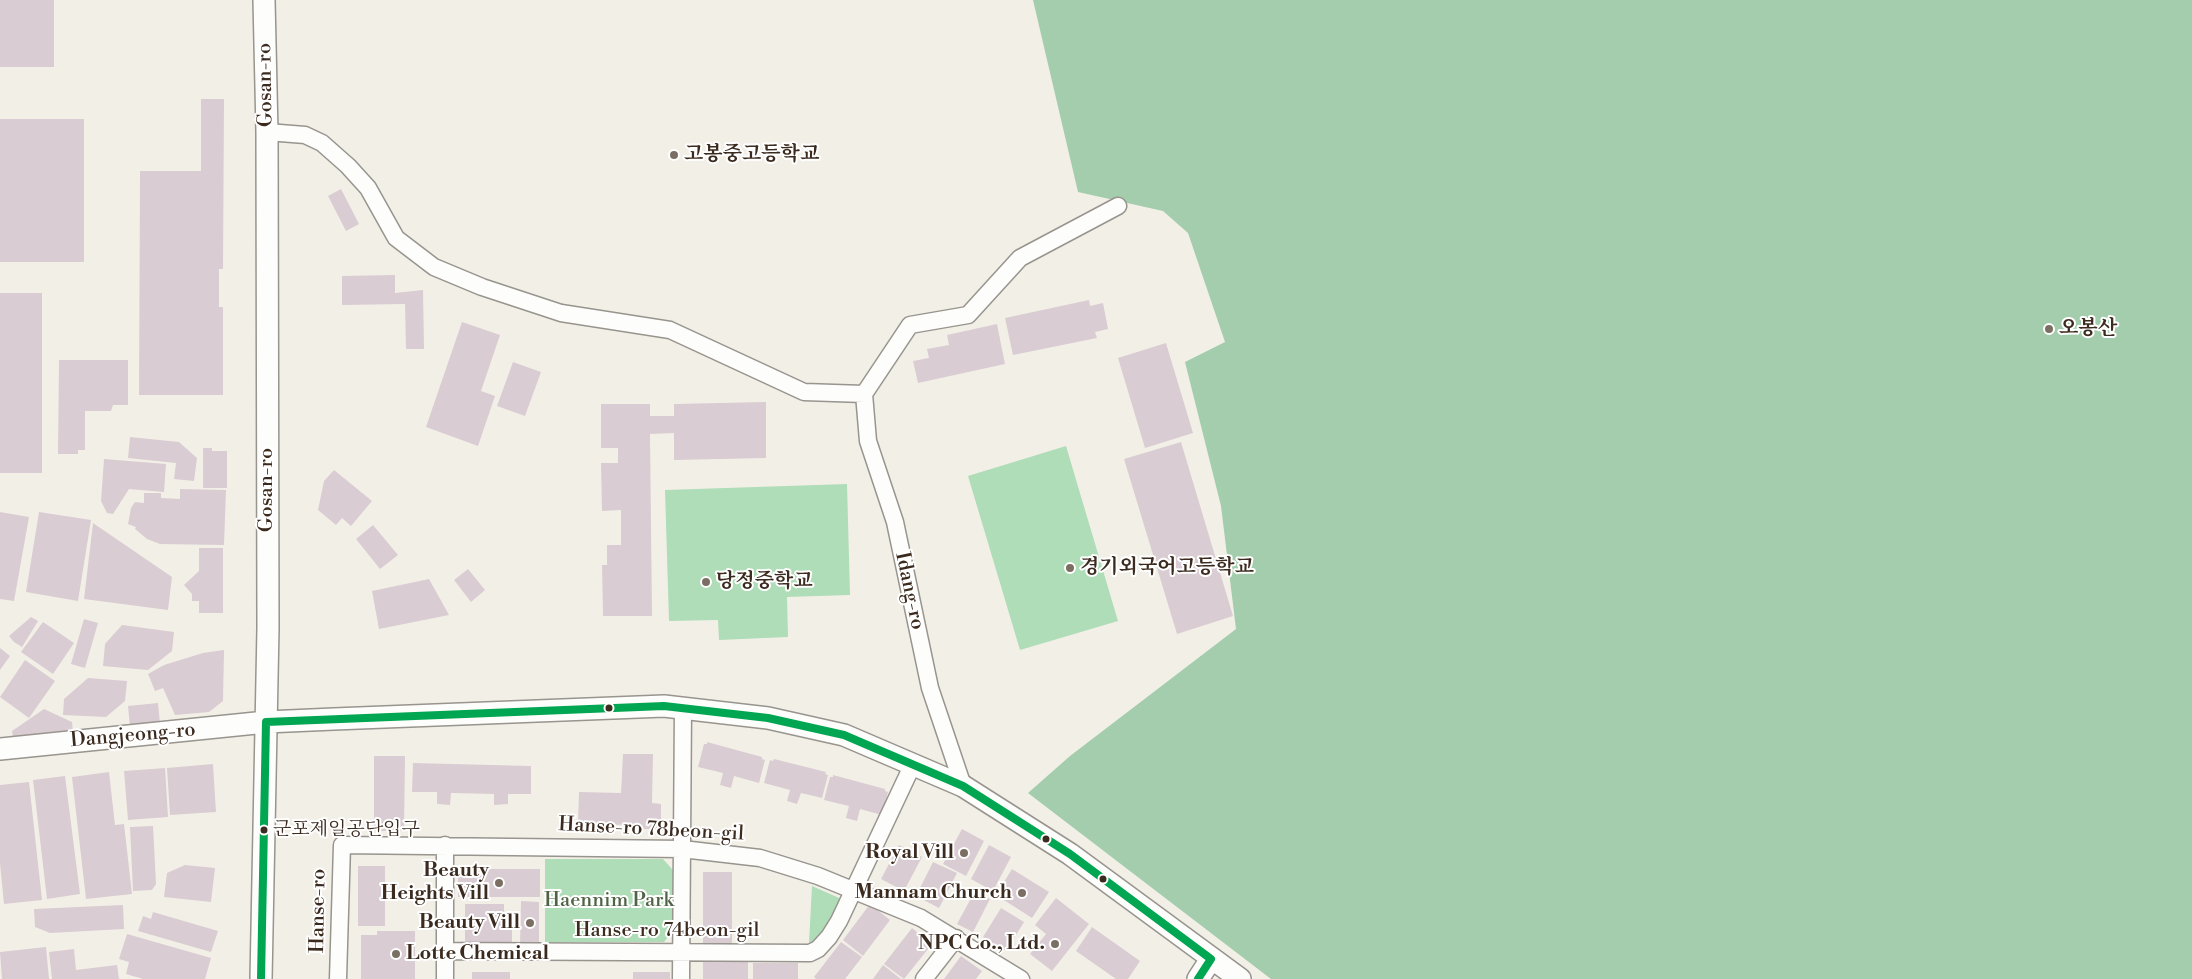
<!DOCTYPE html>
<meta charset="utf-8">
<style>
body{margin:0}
canvas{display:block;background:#f2efe7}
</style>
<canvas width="2192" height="979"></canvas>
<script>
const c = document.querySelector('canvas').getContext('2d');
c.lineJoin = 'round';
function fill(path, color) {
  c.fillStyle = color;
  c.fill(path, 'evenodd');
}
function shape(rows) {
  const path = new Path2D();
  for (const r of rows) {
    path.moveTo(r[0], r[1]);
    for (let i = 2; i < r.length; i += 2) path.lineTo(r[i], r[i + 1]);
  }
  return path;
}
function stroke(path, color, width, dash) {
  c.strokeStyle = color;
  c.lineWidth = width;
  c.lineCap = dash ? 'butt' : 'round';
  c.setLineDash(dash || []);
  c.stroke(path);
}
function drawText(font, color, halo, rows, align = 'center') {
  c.font = font + ' "Libre Bodoni","Noto Serif KR",serif';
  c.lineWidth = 4;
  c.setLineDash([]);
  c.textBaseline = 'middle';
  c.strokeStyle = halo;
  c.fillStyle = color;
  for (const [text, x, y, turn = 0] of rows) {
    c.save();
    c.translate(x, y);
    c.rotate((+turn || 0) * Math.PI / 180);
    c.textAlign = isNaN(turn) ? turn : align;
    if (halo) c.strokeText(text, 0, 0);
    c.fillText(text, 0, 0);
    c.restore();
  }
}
const green = shape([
 [1066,446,1118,621,1020,650,968,476],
 [847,484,850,595,787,597,788,637,719,640,718,620,669,621,665,490],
 [545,859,663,859,673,870,673,931,664,942,545,942],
 [812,886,846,901,819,940,809,943]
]);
const forest = shape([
 [1033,0,2192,0,2192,979,1271,979,1028,793,1070,756,1236,629,1221,506,1185,362,1225,342,1188,233,1163,211,1078,192]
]);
const building = shape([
 [0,0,54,0,54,67,0,67],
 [201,99,224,99,223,269,219,269,219,307,223,307,223,395,139,395,140,171,201,171],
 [0,119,84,119,84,262,0,262],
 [341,189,359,224,346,231,328,196],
 [395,275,395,293,423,290,424,349,406,349,405,304,342,305,342,276],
 [0,293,42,293,42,473,0,473],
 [1089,300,1090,306,1103,303,1108,329,1095,332,1097,338,1013,355,1005,318],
 [462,322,500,335,481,391,495,396,478,446,426,427],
 [997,324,1005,364,918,383,913,361,929,358,927,349,949,345,947,335],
 [1166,343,1193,433,1145,448,1118,358],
 [59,360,128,360,128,405,113,405,111,411,85,411,85,450,78,450,78,454,58,454],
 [513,362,541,372,525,416,497,406],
 [766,402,766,458,674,460,674,433,650,434,652,616,603,616,602,565,607,565,607,545,621,545,621,510,602,511,601,463,618,463,618,448,601,448,601,404,650,404,650,416,674,416,674,404],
 [130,437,179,442,197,458,194,481,174,479,176,463,128,458],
 [1181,442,1233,616,1177,634,1124,459],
 [203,448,212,448,212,451,227,451,227,488,203,488],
 [104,459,166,464,164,492,129,489,113,514,107,513,101,501],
 [334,470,372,501,351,526,342,518,336,525,318,510,324,481],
 [180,489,226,490,224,545,160,544,147,539,135,529,136,527,128,524,131,508,135,502,144,503,144,493,161,493,161,498,180,499],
 [0,512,29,517,14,601,0,599],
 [39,512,91,520,78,601,26,592],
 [93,523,172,577,168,610,84,599],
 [373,525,398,555,380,569,356,539],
 [199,548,223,548,223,613,199,613,199,601,192,601,192,594,184,585,199,571],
 [468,569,485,590,471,602,454,580],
 [429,579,449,615,379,629,372,591],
 [31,617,38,621,22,647,14,642,9,636],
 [84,619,98,623,85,668,71,664],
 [43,622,74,643,53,674,21,652],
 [122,625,174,632,172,651,148,670,103,666,105,644],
 [0,648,10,656,0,670],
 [224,650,223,701,209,712,175,715,163,688,155,691,148,674,164,665,203,653],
 [25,660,55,681,29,718,0,697],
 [88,678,127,681,125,701,106,717,63,715,64,699],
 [158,703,160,724,130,727,128,706],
 [44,709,72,722,73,732,13,738,12,731],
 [707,742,762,757,762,759,765,760,759,783,734,776,731,788,720,785,723,773,698,767,704,744,707,744],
 [623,754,653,754,652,803,661,804,661,829,636,829,636,825,578,824,579,792,621,793],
 [374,756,405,756,404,831,374,831],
 [774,759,826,772,825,774,828,775,822,798,801,793,797,804,787,801,790,790,764,783,770,760,773,761],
 [413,763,531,766,531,794,508,794,508,804,494,805,494,794,451,793,450,805,437,804,437,792,412,792],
 [213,764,216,812,170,815,167,768],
 [165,768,168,817,128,820,124,771],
 [109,772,115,825,124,824,132,894,86,899,72,777],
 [833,775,885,789,885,791,888,792,882,815,860,809,857,821,846,818,849,806,824,800,830,777,833,777],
 [65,776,80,894,47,899,33,780],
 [29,782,42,900,4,904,0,863,0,785],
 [153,826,156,884,152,890,133,891,130,827],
 [962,829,984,841,966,876,943,864],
 [899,845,922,857,904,891,881,879],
 [989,845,1011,857,993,891,971,879],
 [933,862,957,873,939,908,916,896],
 [185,865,215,868,211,902,164,897,167,873],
 [358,866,385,866,385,926,358,926],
 [458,869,540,869,540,897,458,897],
 [1012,869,1049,892,1032,918,996,895],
 [703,872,732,872,732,945,703,945],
 [975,891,990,899,973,932,957,924],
 [1056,898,1089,924,1052,971,1030,954,1046,934,1035,925],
 [521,901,539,902,539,944,520,944],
 [465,904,504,904,504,919,512,919,512,944,465,944],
 [870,904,890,920,863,956,843,940],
 [123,905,124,929,50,933,35,927,34,909],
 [1001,908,1024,922,1006,951,983,937],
 [153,912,218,931,211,952,138,931,143,916,151,919],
 [1092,927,1140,961,1128,979,1116,979,1076,951],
 [912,928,932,944,904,979,884,964],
 [377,931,415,931,415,979,361,979,361,935,377,935],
 [127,934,211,958,205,979,143,979,126,974,129,962,119,959],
 [841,942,862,957,845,979,816,979,814,977],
 [46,947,49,979,2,979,0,952],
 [74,949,76,970,117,965,119,979,52,979,49,952],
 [961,956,982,971,976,979,944,979],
 [703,962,748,962,748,979,703,979],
 [753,963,798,963,798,979,753,979],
 [883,965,901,979,873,979],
 [472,972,510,972,510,979,472,979],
 [633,972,670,972,670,979,633,979]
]);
const minor = shape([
 [267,132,305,135,322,143,348,166,368,188,396,238,434,267,482,287,561,313,670,330,804,392,864,394,910,325,968,315,1020,258,1118,206],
 [864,394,868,441,895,522,930,688,963,786],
 [445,845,445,979],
 [445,951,810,953,818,949,829,937,839,921,913,764],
 [338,979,342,845,682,849,760,858,818,876,921,918,1021,979],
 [681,979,683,707],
 [924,979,956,938]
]);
const tertiary = shape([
 [0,749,266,722,334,719,664,706,768,718,844,735,963,786,1070,854,1240,979],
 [261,979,268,628,267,132,264,0],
 [1198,979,1211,959]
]);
const bus1 = shape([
 [261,979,266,722,664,706,768,718,844,735,963,786,1070,854,1211,959,1198,979]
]);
const markers = [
 [674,155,5,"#7b6f64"],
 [2049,329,5,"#7b6f64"],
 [1070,568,5,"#7b6f64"],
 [706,582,5,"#7b6f64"],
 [609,708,4.5,"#3b2a1e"],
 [264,830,4.5,"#3b2a1e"],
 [1046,839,4.5,"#3b2a1e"],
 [964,853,5,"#7b6f64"],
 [1103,879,4.5,"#3b2a1e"],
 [499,883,5,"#7b6f64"],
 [1022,893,5,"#7b6f64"],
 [530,923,5,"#7b6f64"],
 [1055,944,5,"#7b6f64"],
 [396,954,5,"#7b6f64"]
];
const busNames = [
 ["군포제일공단입구",273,830]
];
const streetNames = [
 ["Gosan-ro",266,85,-91],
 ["Gosan-ro",267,490,-90],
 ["Idang-ro",909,591,78],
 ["Dangjeong-ro",133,736,-5],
 ["Hanse-ro 78beon-gil",651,830,3],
 ["Hanse-ro",319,911,-89],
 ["Hanse-ro 74beon-gil",667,931]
];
const poiNames = [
 ["고봉중고등학교",684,155],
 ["오봉산",2059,329],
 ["경기외국어고등학교",1080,568],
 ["당정중학교",716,582],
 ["Royal Vill",954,853,"right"],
 ["Beauty",489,871,"right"],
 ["Heights Vill",489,894,"right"],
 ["Mannam Church",1012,893,"right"],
 ["Beauty Vill",520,923,"right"],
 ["NPC Co., Ltd.",1045,944,"right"],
 ["Lotte Chemical",406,954]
];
const parkNames = [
 ["Haennim Park",609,901]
];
fill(green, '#afddb8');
fill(forest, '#a3cdac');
fill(building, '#daccd3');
stroke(minor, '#98948e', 19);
stroke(tertiary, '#98948e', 24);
stroke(minor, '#fdfdfb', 16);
stroke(tertiary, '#fdfdfb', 21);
stroke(bus1, '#00a651', 8);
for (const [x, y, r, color] of markers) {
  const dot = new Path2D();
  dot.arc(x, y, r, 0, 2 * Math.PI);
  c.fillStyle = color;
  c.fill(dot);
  stroke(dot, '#fff', 2);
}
drawText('19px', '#3b2a1e', '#fff', busNames, 'left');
drawText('20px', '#3b2a1e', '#fff', streetNames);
drawText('bold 20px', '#3b2a1e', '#fff', poiNames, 'left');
drawText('20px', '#506346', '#fff', parkNames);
</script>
